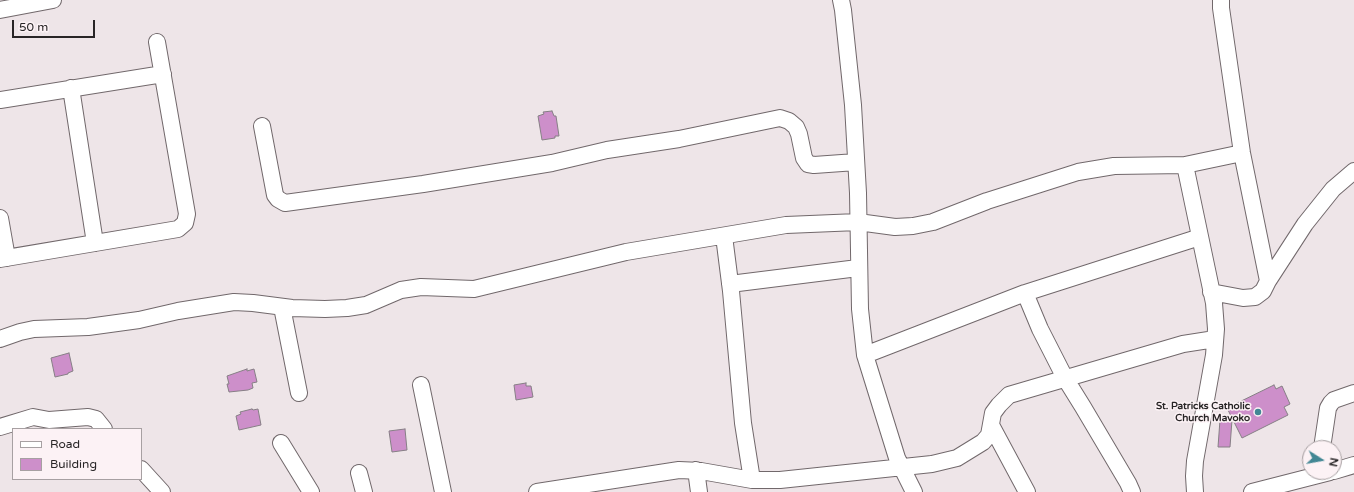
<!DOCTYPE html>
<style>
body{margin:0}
#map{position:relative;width:1354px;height:492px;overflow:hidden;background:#eee5e8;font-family:"Varela Round",sans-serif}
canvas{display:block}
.legend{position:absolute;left:12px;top:428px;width:130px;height:52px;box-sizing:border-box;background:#fcf2f5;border:1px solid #a7a0a2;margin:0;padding:5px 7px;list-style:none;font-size:12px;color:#282526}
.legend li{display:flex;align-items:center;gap:8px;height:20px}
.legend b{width:20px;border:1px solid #a7a0a2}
.north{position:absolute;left:1302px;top:440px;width:40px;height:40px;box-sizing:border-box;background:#fcf2f5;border:1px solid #a7a0a2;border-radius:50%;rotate:101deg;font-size:11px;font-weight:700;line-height:16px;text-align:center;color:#282526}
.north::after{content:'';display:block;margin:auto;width:14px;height:18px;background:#428794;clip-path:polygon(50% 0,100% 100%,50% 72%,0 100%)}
.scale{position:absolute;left:12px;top:20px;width:83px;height:18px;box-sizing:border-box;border:2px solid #282526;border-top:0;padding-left:5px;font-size:12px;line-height:14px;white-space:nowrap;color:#282526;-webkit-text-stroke:3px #fcf2f5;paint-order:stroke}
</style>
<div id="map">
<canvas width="1354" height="492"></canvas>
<ul class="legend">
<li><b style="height:5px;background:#fff"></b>Road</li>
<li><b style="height:11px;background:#cd8fca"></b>Building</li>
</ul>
<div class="north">N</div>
<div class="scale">50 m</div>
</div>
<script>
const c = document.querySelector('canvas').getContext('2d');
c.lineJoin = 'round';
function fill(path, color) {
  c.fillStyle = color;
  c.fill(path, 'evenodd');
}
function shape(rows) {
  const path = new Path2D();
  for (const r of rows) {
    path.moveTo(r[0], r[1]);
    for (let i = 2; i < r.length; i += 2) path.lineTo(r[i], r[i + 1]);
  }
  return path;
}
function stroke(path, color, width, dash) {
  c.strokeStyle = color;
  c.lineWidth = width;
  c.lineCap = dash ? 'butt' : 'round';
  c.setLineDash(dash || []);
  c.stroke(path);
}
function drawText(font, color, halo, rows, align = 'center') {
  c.font = font + ' "Varela Round",sans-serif';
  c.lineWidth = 3;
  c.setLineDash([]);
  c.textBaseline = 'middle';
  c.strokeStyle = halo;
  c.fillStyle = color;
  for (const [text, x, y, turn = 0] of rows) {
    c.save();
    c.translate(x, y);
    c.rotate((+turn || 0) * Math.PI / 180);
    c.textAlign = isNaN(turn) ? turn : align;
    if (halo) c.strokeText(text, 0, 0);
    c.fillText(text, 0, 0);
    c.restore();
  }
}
const building = shape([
 [552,111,554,116,556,116,559,136,555,136,555,138,542,140,538,116,544,114,543,112,552,111],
 [69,353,73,371,68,373,68,374,55,377,51,358,69,353],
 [247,369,247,371,254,369,257,382,252,383,253,388,248,390,229,392,227,384,229,384,227,376,247,369],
 [526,383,526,386,531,386,533,397,516,400,514,385,526,383],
 [1274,385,1276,389,1282,386,1290,404,1284,407,1288,415,1242,438,1227,408,1274,385],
 [252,409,253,410,258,409,261,425,239,430,236,416,241,414,240,412,252,409],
 [1220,420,1232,420,1230,447,1218,447,1220,420],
 [405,429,407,450,392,452,389,431,405,429]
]);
const minor = shape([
 [841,0,843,10,853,105,858,193,860,309,865,355,897,458,914,492],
 [0,10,53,0],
 [71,88,95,243],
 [0,100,163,74],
 [262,126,275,195,278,199,285,203,423,184,552,163,607,150,679,139,780,118,789,121,796,127,799,134,804,158,808,164,814,165,856,162],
 [1185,165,1214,303,1216,329,1214,355,1195,461,1194,476,1195,492],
 [0,218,7,258],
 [724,236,731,291,743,423,752,480],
 [0,259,178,229,185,223,187,214,157,42],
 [1268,281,1305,224,1333,189,1354,171],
 [730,284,858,268],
 [1211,292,1243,298,1255,297,1263,291,1268,281,1242,153,1221,8,1221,0],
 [1025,293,1040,329,1065,378,1083,407,1128,483,1132,492],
 [282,307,299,393],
 [0,339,20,332,34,329,88,327,139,320,178,311,234,302,253,303,292,308,325,309,347,308,366,305,401,290,421,287,474,289,626,252,786,225,858,222,895,227,913,226,933,222,987,201,1078,172,1114,166,1185,165,1242,153],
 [865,355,1025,293,1200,237],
 [421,385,443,492],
 [991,425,1027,492],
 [0,427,33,417,49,420,88,417,96,419,104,429],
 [281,443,311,492],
 [1322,448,1328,408,1331,403,1334,400,1354,393],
 [141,469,162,492],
 [696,470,699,492],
 [1334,471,1354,465],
 [359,473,364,492],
 [537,492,679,470,701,471,752,480,780,480,932,464,957,458,983,442,989,435,993,413,999,405,1009,395,1183,344,1215,339],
 [1252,492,1330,472]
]);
const markers = [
 [1258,412,4,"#428794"]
];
const poiNames = [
 ["St. Patricks Catholic",1250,406],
 ["Church Mavoko",1250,418]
];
fill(building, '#cd8fca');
stroke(building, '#867f85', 1);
stroke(minor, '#71686b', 18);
stroke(minor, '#fff', 16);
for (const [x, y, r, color] of markers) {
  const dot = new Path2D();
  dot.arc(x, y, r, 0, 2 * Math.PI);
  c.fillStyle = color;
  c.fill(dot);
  stroke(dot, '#fcf2f5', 1.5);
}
drawText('bold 10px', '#282526', '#fcf2f5', poiNames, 'right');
</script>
